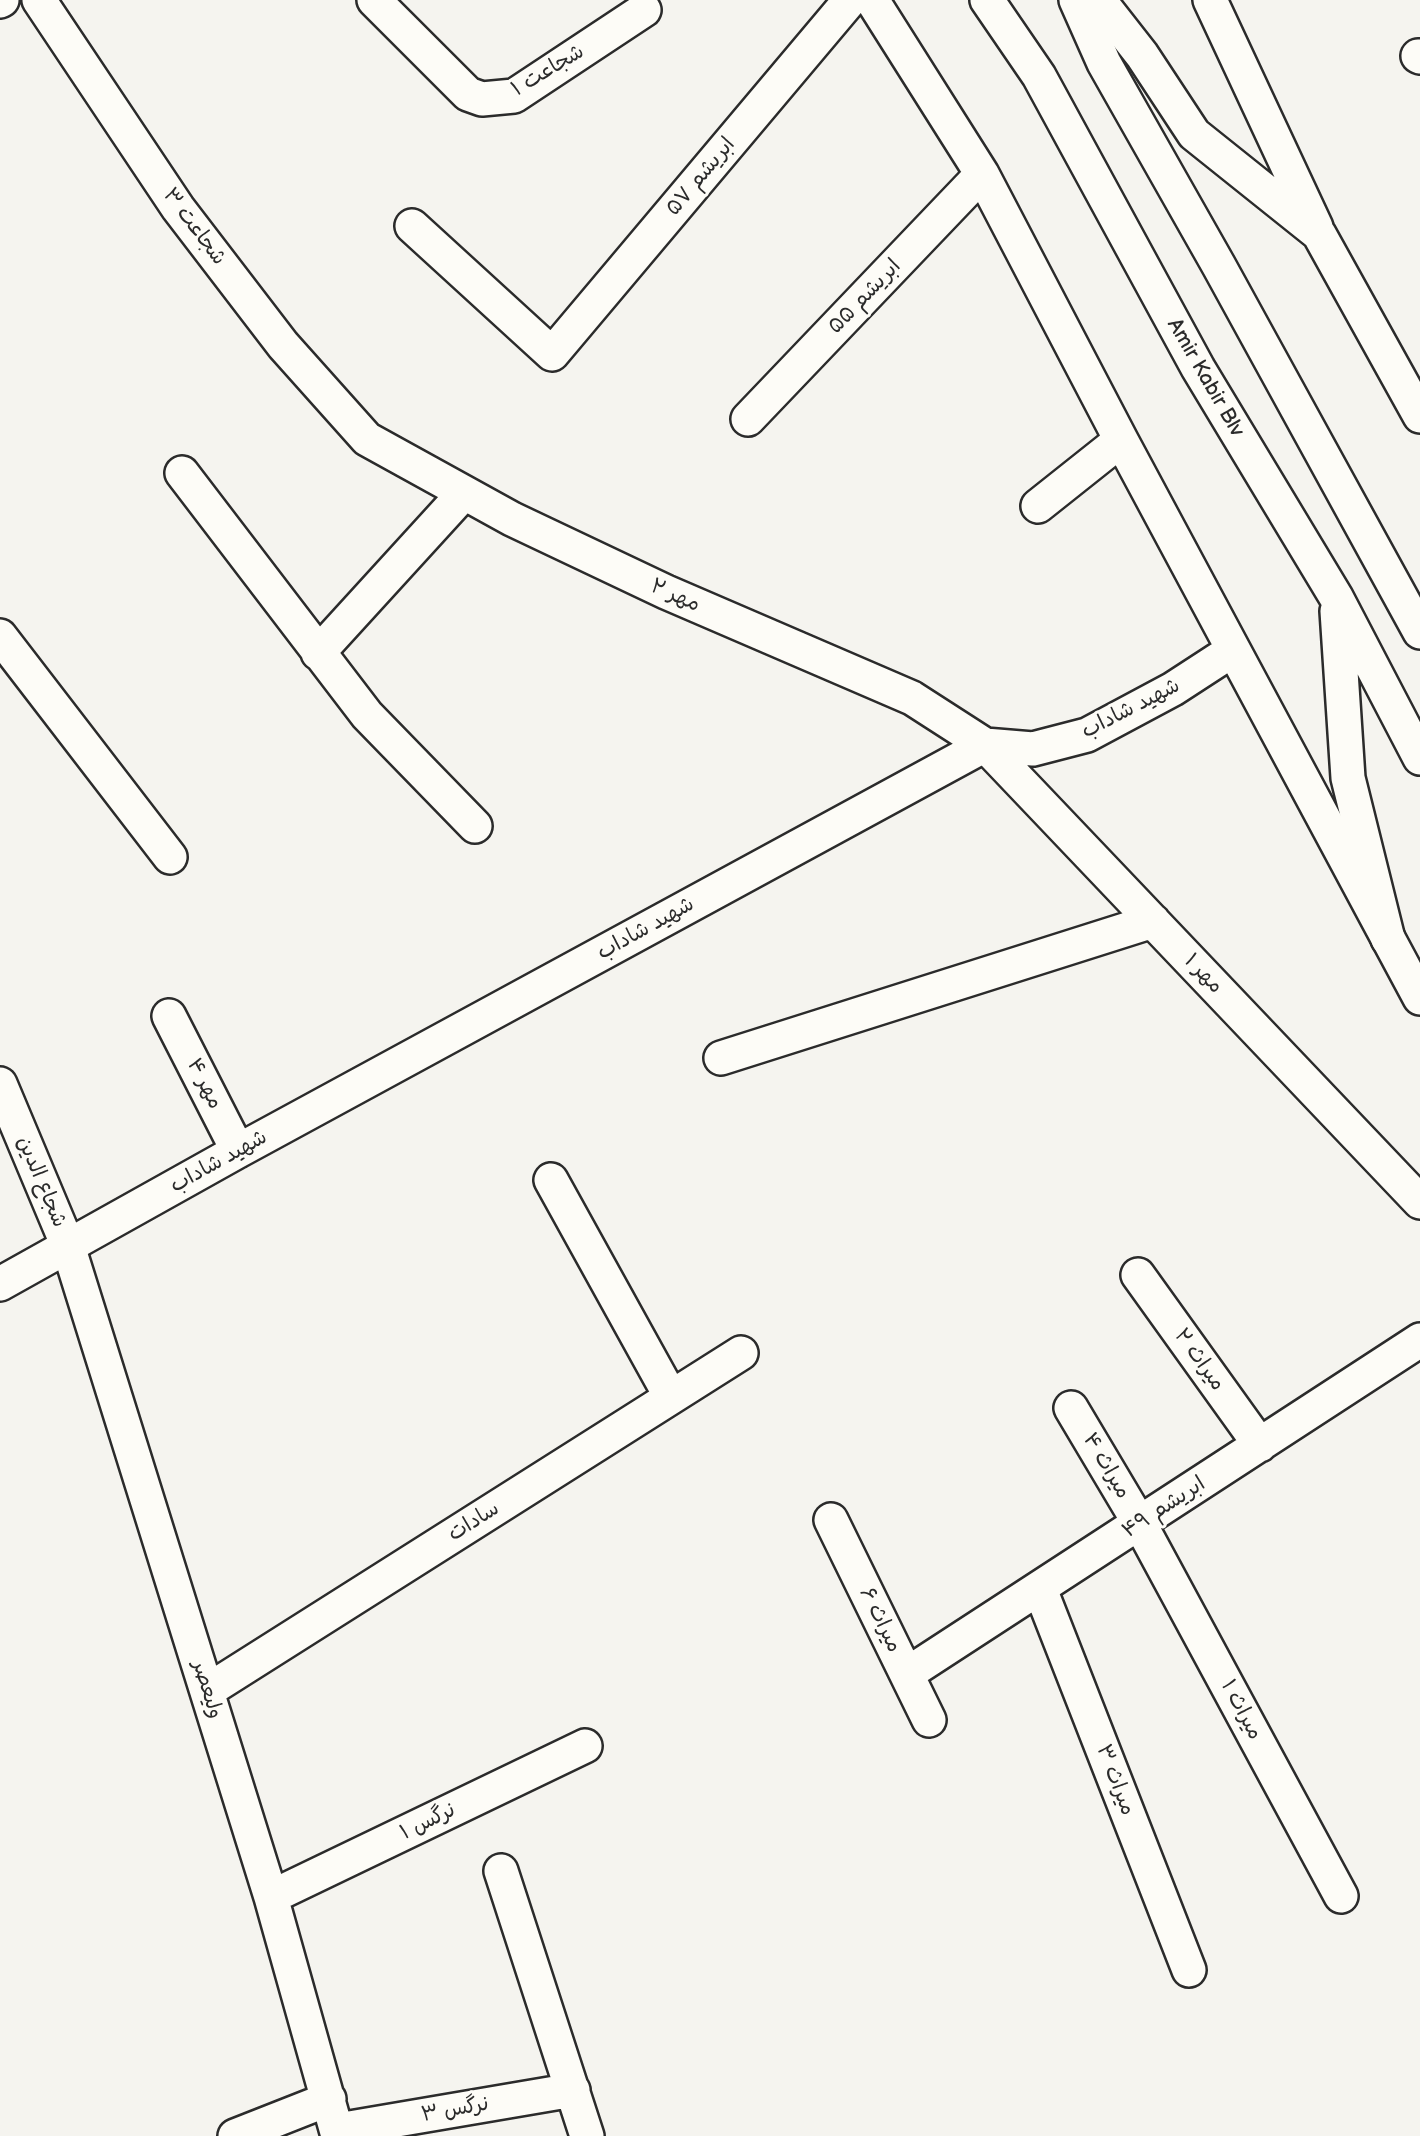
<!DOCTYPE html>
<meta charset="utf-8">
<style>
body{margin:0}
canvas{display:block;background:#f5f4ef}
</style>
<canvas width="1420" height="2136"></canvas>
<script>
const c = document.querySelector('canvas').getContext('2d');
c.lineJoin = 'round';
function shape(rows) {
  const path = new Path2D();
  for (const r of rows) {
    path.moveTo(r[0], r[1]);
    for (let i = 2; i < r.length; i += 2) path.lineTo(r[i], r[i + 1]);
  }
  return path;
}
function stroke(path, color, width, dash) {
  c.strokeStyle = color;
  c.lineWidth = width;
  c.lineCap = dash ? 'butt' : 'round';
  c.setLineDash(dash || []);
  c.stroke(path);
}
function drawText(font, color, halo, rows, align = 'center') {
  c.font = font + ' "Balsamiq Sans","Playpen Sans Arabic",sans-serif';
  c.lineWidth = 6;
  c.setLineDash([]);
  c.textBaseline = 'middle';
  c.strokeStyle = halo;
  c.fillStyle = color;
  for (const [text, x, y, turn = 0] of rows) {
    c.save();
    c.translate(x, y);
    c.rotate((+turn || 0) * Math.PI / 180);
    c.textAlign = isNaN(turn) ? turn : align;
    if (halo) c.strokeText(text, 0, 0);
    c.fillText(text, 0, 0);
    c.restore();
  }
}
const minor = shape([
 [39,0,178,208,283,345,367,439,512,519,666,592,912,698,985,745,1420,1202],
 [374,0,468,94,482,99,514,96,644,10],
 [872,0,982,174,1121,440,1420,998],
 [1099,0,1142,55,1194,134,1319,234,1420,416],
 [1210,0,1316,227],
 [0,1,2,0],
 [1418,56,1420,57],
 [412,226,552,354,850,0],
 [748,419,982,174],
 [182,473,367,715,475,826],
 [1038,506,1121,440],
 [0,636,170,857],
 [318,653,464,493],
 [169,1016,238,1151],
 [721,1058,1153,921],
 [0,1084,68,1246,271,1897,338,2136],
 [551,1180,671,1397],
 [1138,1275,1260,1445],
 [0,1284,238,1151,985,745,1033,749,1087,735,1173,689,1233,650],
 [1071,1408,1140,1524,1341,1896],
 [831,1520,929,1720],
 [1040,1589,1189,1970],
 [907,1674,1420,1340],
 [207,1691,741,1353],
 [501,1871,587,2136],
 [271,1897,585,1746],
 [338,2130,573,2090],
 [235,2136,329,2099]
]);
const major = shape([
 [987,0,1039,76,1198,368,1336,597,1420,758],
 [1076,0,1104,63,1219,266,1420,632],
 [1337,611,1348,778,1388,939]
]);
const streetNames = [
 ["شجاعت ۱",548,71,-31],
 ["ابریشم ۵۷",701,177,-50],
 ["شجاعت ۳",194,227,53],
 ["ابریشم ۵۵",865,297,-46],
 ["Amir Kabir Blv",1205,378,60],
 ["مهر ۲",675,596,24],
 ["شهید شاداب",1131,709,-27],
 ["شهید شاداب",646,929,-29],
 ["مهر ۱",1203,974,46],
 ["مهر ۴",204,1084,63],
 ["شهید شاداب",219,1162,-29],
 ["شجاع الدین",41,1182,67],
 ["میراث ۲",1199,1360,54],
 ["میراث ۴",1106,1466,59],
 ["ابریشم ۴۹",1164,1508,-33],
 ["سادات",474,1522,-32],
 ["میراث ۶",880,1620,64],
 ["ولیعصر",207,1690,73],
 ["میراث ۱",1241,1710,62],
 ["میراث ۳",1115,1780,69],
 ["نرگس ۱",428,1822,-26],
 ["نرگس ۳",455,2110,-10]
];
stroke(minor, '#2b2b2b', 38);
stroke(major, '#2b2b2b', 38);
stroke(minor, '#fdfcf7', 33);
stroke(major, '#fdfcf7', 33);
drawText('21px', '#2b2b2b', '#fdfcf7', streetNames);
</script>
